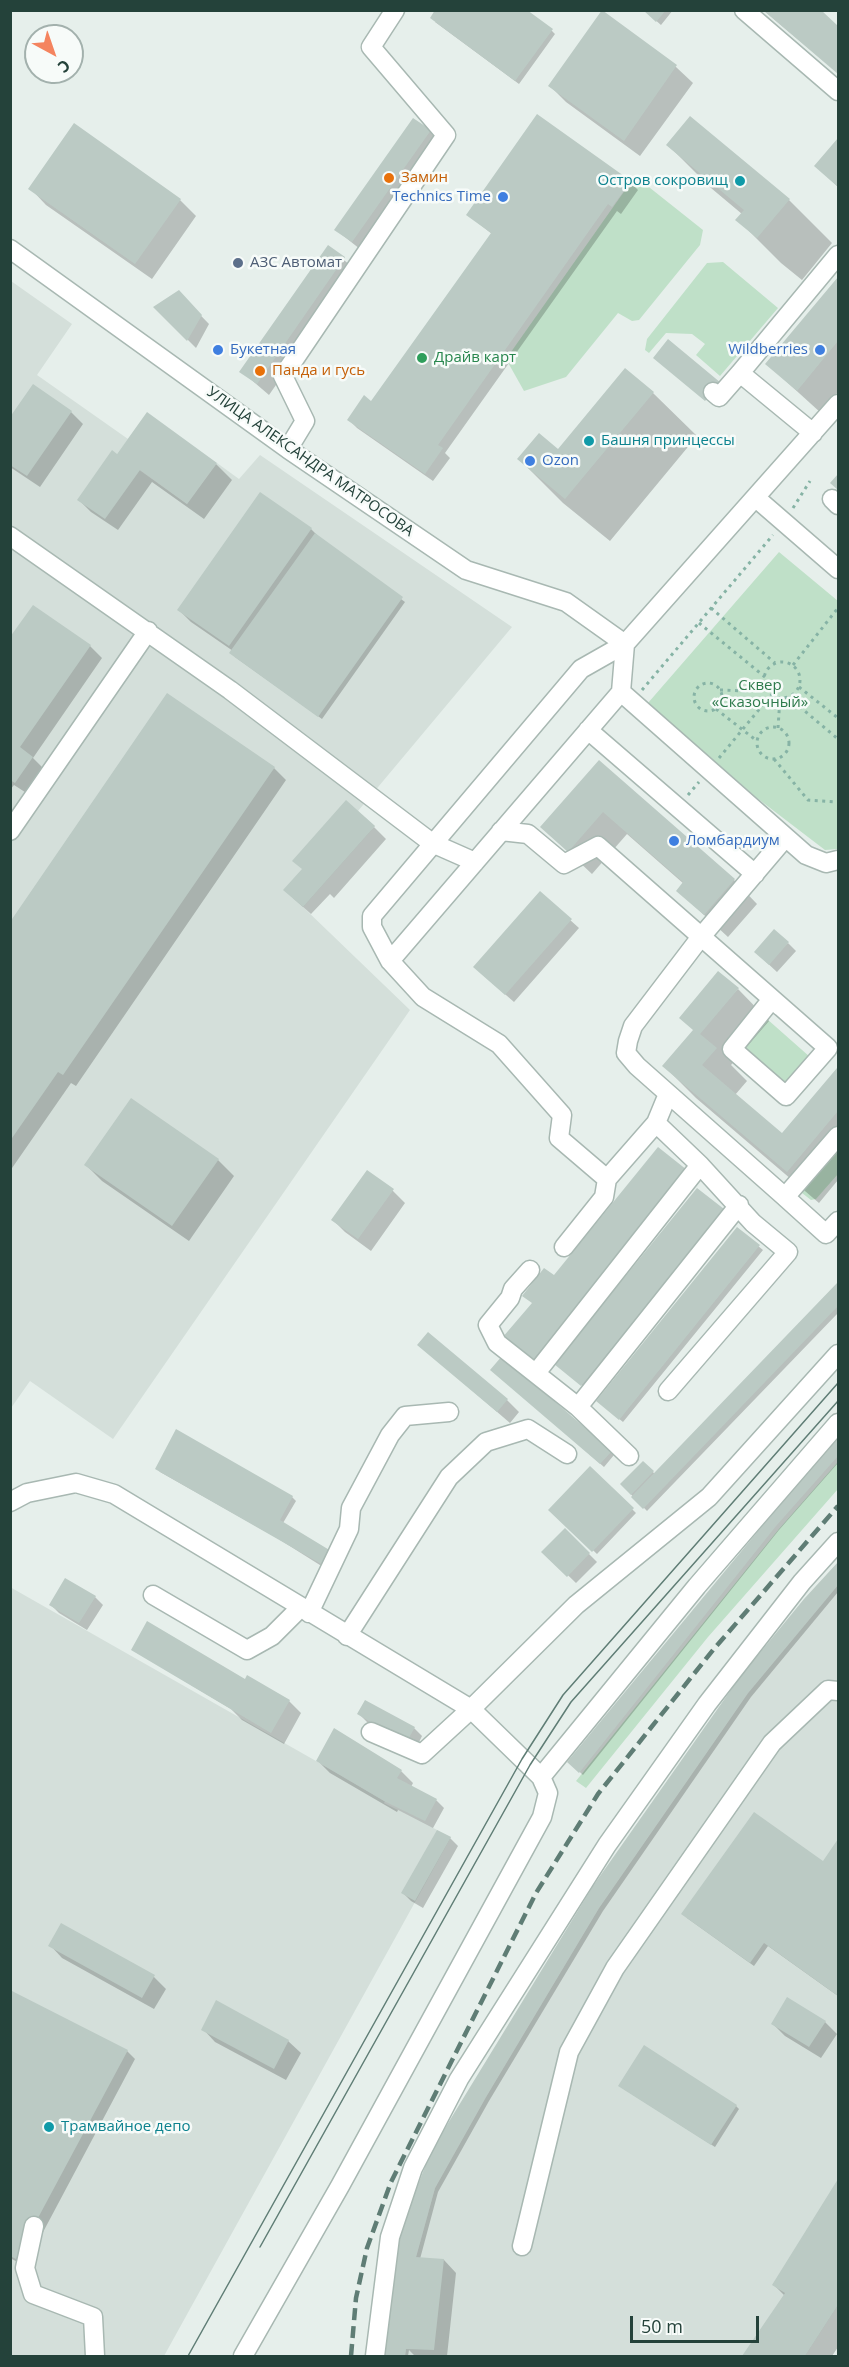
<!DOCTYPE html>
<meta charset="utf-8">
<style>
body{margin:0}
#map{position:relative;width:849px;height:2367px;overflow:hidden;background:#e6efeb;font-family:"Open Sans",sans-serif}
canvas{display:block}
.frame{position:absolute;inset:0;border:12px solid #24423a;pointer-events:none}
.north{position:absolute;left:24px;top:24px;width:60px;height:60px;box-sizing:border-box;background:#f7fbf9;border:2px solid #a3b1ad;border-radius:50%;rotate:140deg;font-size:16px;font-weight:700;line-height:24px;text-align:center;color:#24423a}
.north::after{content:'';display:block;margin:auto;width:21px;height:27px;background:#f4845f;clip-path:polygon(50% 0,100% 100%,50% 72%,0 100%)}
.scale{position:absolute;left:630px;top:2316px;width:129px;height:27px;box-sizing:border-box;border:3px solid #24423a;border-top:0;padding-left:8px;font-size:18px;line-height:21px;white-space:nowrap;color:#24423a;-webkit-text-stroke:4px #f7fbf9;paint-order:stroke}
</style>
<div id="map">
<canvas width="849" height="2367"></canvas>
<div class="frame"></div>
<div class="north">С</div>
<div class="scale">50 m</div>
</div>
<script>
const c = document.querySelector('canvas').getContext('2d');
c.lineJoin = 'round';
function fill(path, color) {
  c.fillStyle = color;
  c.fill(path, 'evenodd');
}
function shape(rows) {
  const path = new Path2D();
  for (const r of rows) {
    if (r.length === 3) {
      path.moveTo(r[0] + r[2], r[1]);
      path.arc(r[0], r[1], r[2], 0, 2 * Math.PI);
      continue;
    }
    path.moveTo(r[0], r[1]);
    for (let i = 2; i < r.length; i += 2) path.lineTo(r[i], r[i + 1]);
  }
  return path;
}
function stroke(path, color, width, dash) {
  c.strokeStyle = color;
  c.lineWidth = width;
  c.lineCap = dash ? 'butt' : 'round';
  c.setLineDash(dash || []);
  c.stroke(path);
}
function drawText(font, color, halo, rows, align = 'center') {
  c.font = font + ' "Open Sans",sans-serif';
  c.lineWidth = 5;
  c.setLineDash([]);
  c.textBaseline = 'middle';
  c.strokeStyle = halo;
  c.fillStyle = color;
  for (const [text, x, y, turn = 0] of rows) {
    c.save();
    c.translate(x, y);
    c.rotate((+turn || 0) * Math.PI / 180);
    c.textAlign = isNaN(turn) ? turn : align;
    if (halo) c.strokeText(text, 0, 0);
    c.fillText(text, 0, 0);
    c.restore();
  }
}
const built = shape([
 [11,281,72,324,37,375,128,439,117,454,187,504,217,463,239,479,260,455,512,627,358,811,375,826,303,907,410,1010,113,1439,30,1381,11,1408],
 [838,1585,838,2305,805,2356,405,2356,416,2257,435,2188,486,2097,599,1908,748,1693],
 [10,1587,316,1761,385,1801,384,1803,451,1837,164,2356,11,2356]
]);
const green = shape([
 [635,176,703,230,700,245,639,320,632,321,618,313,566,377,524,391,506,359],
 [723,262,778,308,720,376,696,355,705,344,692,334,666,333,649,353,645,350,647,339,707,263],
 [779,552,838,601,838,849,825,850,757,798,648,703],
 [767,1019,810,1057,786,1084,743,1047],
 [838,1148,838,1174,816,1199,811,1200,802,1193,802,1187],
 [838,1462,838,1489,708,1637,586,1788,576,1781,779,1529]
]);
const shadow = shape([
 [644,10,673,10,661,25],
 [763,10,818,10,838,27,838,73],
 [602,13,676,67,693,83,640,156,566,102,550,86],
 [435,22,552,31,555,34,519,84],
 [430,131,442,144,365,253,336,230],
 [838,140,838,187,816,166],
 [668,145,789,200,832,243,802,280,781,263,738,220,742,214,711,188],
 [630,182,638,190,621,214,617,211,445,453,450,458,433,481,357,428,349,420,372,403,492,234,468,215],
 [30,188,180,200,196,216,152,279,46,205],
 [328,247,356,270,269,395,241,371],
 [838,279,838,392,821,413,767,364],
 [178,292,209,324,196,348,155,307],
 [625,370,653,393,697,436,610,541,563,503,519,459,558,451],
 [71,412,83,424,40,487,10,467,10,420],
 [123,460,216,464,232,480,204,519,152,482,118,530,91,512,79,500],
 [260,494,311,529,323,541,405,602,322,719,235,657,233,651,191,622,179,610],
 [10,640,90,646,102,658,33,758,45,770,28,794,14,785,10,790],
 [599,762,734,880,757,904,728,937,678,891,684,884,627,834,592,874,542,827],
 [274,768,286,780,76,1086,71,1083,10,1171,10,924],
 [374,827,386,839,334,898,330,894,311,914,293,898],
 [540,893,579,928,514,1002,483,975],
 [788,943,796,951,777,972,764,960],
 [738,989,769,1021,731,1065,747,1081,735,1095,782,1135,838,1071,838,1180,819,1203,696,1098,664,1066,694,1031],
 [218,1160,234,1176,189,1241,102,1181,86,1165],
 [686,1171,535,1364,508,1342,554,1277],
 [368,1173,393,1191,405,1203,371,1251,345,1232,333,1220],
 [697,1190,726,1214,585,1388,559,1367],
 [737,1229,763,1250,623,1422,601,1404],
 [838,1284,838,1313,647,1511,622,1485,643,1463,655,1474],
 [419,1345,507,1400,519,1412,510,1423],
 [496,1373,611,1452,614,1455,604,1467],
 [177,1431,292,1497,296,1501,283,1523,331,1572,277,1538,160,1472,157,1468],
 [838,1440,838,1463,779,1530,583,1775,569,1762,769,1520],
 [590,1468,636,1513,597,1554,550,1509],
 [565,1530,597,1562,576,1583,544,1552],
 [838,1564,838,1592,751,1697,603,1911,489,2101,438,2192,420,2259,444,2260,456,2273,447,2356,415,2356,409,2350,408,2356,384,2356,400,2237,433,2152,805,1600],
 [95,1597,103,1605,87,1630,59,1613,51,1605],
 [133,1650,244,1680,289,1701,301,1713,284,1744,242,1720,231,1709],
 [366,1702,414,1728,422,1736,415,1750,367,1722,359,1714],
 [318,1761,401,1771,413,1783,411,1787,436,1800,444,1808,433,1828,398,1810,397,1812,330,1773],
 [438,1832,450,1838,458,1846,423,1908,411,1901,403,1893],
 [838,1842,838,1996,768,1946,754,1966,687,1918,823,1863],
 [50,1945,154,1977,166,1989,154,2009,62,1958],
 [10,1991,127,2051,135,2059,25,2266,10,2258],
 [217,2002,288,2041,301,2053,286,2080,215,2042,203,2029],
 [825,2022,837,2034,821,2058,785,2036,772,2023],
 [624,2089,736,2106,739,2109,715,2147],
 [838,2181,838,2347,832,2356,744,2356,785,2296,774,2285]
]);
const building = shape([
 [435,10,527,10,553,29,515,81,430,18],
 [602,10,677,65,624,141,548,86],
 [643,10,666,10,656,22],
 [763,10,821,10,838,26,838,74],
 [537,114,631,181,612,207,608,204,438,445,443,448,425,474,347,420,364,395,371,401,491,233,466,215],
 [690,116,790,199,757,238,735,220,744,210,666,145],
 [413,118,431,130,352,242,334,230],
 [74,123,181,199,135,264,28,189],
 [838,138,838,187,814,166],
 [328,245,345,257,257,384,239,372],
 [838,277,838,341,797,391,765,364],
 [179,290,202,315,187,341,153,307],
 [668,339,721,383,705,401,653,358],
 [625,368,654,392,565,499,517,459,539,433,558,449],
 [33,384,72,411,27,476,10,465,10,417],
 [147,412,217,463,187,504,140,470,105,519,77,500,112,450,117,454],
 [838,474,838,490,830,483],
 [260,492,312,528,229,646,177,610],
 [315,533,403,597,318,717,229,653],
 [33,605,91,645,20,747,33,757,15,783,10,780,10,637],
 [167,693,275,767,63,1075,58,1072,10,1141,10,922],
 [599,760,735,879,704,915,676,891,683,882,603,812,568,852,540,827],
 [346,800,375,826,303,907,283,890,302,869,292,861],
 [540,891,572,919,505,995,473,967],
 [774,929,789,942,769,965,754,952],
 [718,971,739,988,700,1034,717,1048,702,1065,782,1133,837,1068,838,1069,838,1111,787,1172,662,1066,693,1030,679,1018],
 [131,1098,219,1159,172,1226,84,1165],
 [658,1147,687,1170,531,1362,502,1338,532,1303,522,1296,544,1268,554,1275],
 [367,1170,394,1189,358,1239,331,1220],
 [697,1188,724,1209,581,1386,554,1364],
 [737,1227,760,1245,619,1420,596,1401],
 [838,1282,838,1306,643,1509,631,1497],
 [428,1332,508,1399,497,1412,417,1345],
 [502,1356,612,1451,600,1464,490,1370],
 [176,1429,293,1496,280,1520,331,1551,323,1565,155,1469],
 [838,1438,838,1456,776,1526,579,1773,567,1762,768,1519],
 [643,1461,654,1471,631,1495,620,1484],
 [590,1466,634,1508,592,1552,548,1510],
 [565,1528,590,1553,567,1577,541,1552],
 [838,1562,838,1585,748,1693,599,1908,486,2097,435,2188,416,2257,444,2259,434,2350,406,2349,405,2356,383,2356,398,2237,431,2151,593,1886,740,1677,804,1599],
 [65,1578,96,1596,79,1623,49,1605],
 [147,1621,245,1679,247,1675,290,1700,271,1733,131,1650],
 [365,1700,415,1727,406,1743,357,1714],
 [334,1728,402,1770,397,1778,437,1799,425,1821,384,1801,316,1761],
 [754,1812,823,1861,838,1839,838,1996,764,1943,750,1963,681,1914],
 [437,1830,451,1837,415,1901,401,1893],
 [61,1923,155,1975,142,1998,48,1946],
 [10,1990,128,2050,16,2259,10,2256],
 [787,1997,826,2021,809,2047,771,2024],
 [216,2000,289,2040,274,2069,201,2030],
 [644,2045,737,2105,711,2145,618,2086],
 [838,2179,838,2305,805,2356,742,2356,785,2293,772,2285]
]);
const path = shape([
 [793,508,810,481],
 [711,608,775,663],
 [699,623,765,677],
 [782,680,18],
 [793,665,838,608],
 [708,697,14],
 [799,687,838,718],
 [642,690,773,535],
 [720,690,748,691,765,684],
 [788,697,838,739],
 [716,709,757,741],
 [773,743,16],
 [778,728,780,698],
 [719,758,771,695],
 [774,759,808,800,838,802],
 [688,795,699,782]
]);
const minor = shape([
 [744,10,838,91],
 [10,249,288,449,466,570,566,602,625,644],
 [740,373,838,255],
 [713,392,719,397,740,373,813,433],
 [838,404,625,644,621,692,806,855,826,863,838,860],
 [288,449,305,421,283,376,446,135,371,47,395,10],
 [756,498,838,569],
 [832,499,838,505],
 [10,536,230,690,432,843,475,862],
 [621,692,390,961,372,927,372,916,581,669,625,644],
 [588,730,755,874],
 [10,831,148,631],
 [501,831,528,834,564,864,598,846,828,1048],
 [785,838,700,938,633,1026,628,1041,626,1053,637,1066,785,1197,838,1136],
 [390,961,423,997,499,1044,562,1115,559,1138,607,1179,656,1123],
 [781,1007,772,999,732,1049,786,1096,828,1048],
 [668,1094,656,1123,700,1165,753,1223,788,1252,668,1391],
 [785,1197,826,1234,838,1221],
 [564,1247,604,1197,607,1179],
 [530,1270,513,1289,510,1298,488,1325,497,1343,578,1407,739,1205],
 [536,1373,700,1165],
 [578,1407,629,1456],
 [10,1502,27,1493,76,1483,114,1494,471,1709,541,1777,548,1793,542,1817,340,2186,243,2356],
 [153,1595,247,1650,272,1636,300,1608],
 [309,1613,349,1529,351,1508,390,1435,405,1416,449,1412],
 [347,1636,449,1477,486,1442,528,1429,567,1454],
 [371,1732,422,1754,471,1709,576,1605,709,1497,838,1354],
 [541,1777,697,1586,838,1423],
 [34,2226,25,2268,33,2294,93,2317,95,2356],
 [522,2246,569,2052,615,1968,772,1743,828,1690,838,1691],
 [375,2356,390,2237,413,2168,459,2079,607,1845,707,1704,802,1582,838,1542]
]);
const tram = shape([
 [260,2247,530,1765,571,1702,838,1401],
 [188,2356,522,1759,563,1695,838,1383]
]);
const rail = shape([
 [351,2356,356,2298,367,2248,391,2182,536,1893,598,1794,713,1650,838,1506]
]);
const markers = [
 [389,178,6,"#e8710a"],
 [740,181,6,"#0f9aa8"],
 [503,197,6,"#3f7fe0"],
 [238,263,6,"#5c6f8a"],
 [218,350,6,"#3f7fe0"],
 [820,350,6,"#3f7fe0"],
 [422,358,6,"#2e9e5b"],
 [260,371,6,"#e8710a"],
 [589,441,6,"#0f9aa8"],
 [530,461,6,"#3f7fe0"],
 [674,841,6,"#3f7fe0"],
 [49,2127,6,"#0f9aa8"]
];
const foodNames = [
 ["Замин",401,178],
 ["Панда и гусь",272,371]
];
const cultureNames = [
 ["Остров сокровищ",728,181,"right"],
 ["Башня принцессы",601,441],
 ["Трамвайное депо",61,2127]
];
const shopNames = [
 ["Technics Time",491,197,"right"],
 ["Букетная",230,350],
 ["Wildberries",808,350,"right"],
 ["Ozon",542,461],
 ["Ломбардиум",686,841]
];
const serviceNames = [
 ["АЗС Автомат",250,263]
];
const leisureNames = [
 ["Драйв карт",434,358]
];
const streetNames = [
 ["УЛИЦА АЛЕКСАНДРА МАТРОСОВА",310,462,35]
];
const parkNames = [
 ["Сквер",760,686],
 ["«Сказочный»",760,703]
];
fill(built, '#d4dfda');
fill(green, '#bfe0c8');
fill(shadow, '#0003');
fill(building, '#bbcac4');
stroke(minor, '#a8b8b2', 21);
stroke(path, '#86b3a5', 3, [3, 4.5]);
stroke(minor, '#fff', 18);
stroke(tram, '#5f7d75', 1.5);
stroke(rail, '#5f7d75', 4.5, [12, 6]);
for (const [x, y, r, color] of markers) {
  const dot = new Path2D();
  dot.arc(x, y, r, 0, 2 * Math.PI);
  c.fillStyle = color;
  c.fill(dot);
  stroke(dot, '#f7fbf9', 2);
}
drawText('15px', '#c56008', '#f7fbf9', foodNames, 'left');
drawText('15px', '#0d838f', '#f7fbf9', cultureNames, 'left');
drawText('15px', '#366cbe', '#f7fbf9', shopNames, 'left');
drawText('15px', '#4e5e75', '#f7fbf9', serviceNames, 'left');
drawText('15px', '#27864d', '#f7fbf9', leisureNames, 'left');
drawText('15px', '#24423a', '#f7fbf9', streetNames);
drawText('15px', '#2d7a4b', '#f7fbf9', parkNames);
</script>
